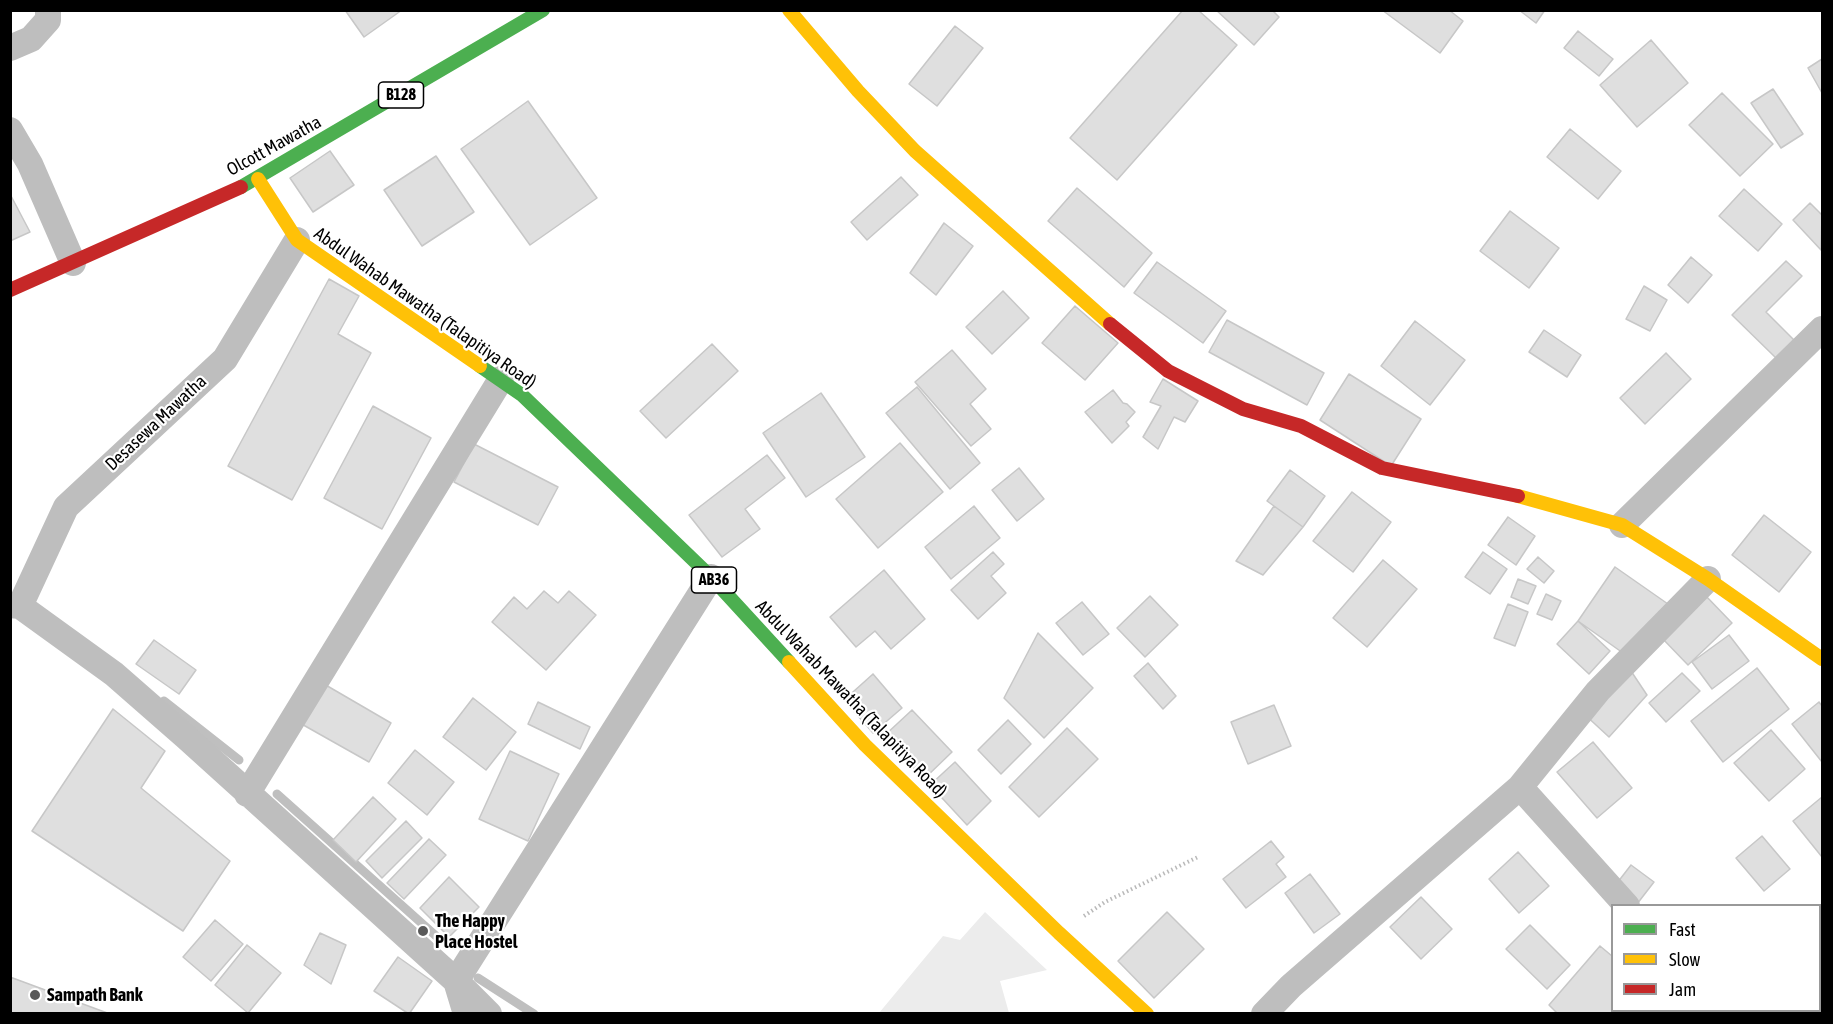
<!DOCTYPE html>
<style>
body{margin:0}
#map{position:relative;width:1833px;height:1024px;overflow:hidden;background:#fff;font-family:"Asap Condensed",sans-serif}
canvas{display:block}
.frame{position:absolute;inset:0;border:12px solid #000;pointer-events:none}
.legend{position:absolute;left:1611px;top:904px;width:210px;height:108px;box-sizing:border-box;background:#fff;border:2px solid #999;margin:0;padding:8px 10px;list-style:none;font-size:18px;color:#000}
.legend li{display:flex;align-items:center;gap:12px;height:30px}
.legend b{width:30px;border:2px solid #999}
</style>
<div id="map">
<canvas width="1833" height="1024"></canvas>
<div class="frame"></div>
<ul class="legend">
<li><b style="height:8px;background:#4caf50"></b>Fast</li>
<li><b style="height:8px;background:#ffc107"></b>Slow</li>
<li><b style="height:8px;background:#c62828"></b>Jam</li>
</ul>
</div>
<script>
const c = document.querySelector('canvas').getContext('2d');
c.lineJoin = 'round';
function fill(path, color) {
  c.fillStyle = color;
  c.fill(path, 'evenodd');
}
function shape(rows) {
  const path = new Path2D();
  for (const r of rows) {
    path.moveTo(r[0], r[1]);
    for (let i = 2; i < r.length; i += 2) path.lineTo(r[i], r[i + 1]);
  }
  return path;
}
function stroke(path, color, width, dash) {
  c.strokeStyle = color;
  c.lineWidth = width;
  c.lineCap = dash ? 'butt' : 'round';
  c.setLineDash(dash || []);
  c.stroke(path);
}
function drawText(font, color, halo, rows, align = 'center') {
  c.font = font + ' "Asap Condensed",sans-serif';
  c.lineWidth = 4.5;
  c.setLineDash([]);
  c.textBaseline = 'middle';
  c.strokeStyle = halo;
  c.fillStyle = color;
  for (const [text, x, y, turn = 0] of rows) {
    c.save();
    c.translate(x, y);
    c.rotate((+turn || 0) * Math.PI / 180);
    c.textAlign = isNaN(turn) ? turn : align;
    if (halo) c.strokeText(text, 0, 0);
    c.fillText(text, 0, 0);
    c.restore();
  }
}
const green = shape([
 [985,912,1047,970,1000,981,1009,1013,879,1013,943,936,960,940]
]);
const stream = shape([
 [164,701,239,760],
 [277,794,436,936],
 [478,978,534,1014]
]);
const building = shape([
 [345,10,402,10,364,37,345,10],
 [1183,10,1198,10,1237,45,1117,180,1070,138,1183,10],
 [1216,10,1272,10,1279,17,1254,45,1216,10],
 [1382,10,1449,10,1463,21,1440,53,1382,10],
 [1519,10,1545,10,1536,23,1519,10],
 [955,26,983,48,937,106,909,84,955,26],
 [1578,31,1613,59,1599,76,1564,48,1578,31],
 [1651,40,1688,83,1637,127,1600,85,1651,40],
 [1822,59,1822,93,1808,68,1822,59],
 [1773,89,1803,134,1781,148,1751,103,1773,89],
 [1722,93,1773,144,1740,176,1689,125,1722,93],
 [528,101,597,198,530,245,461,149,528,101],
 [1570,129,1621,171,1598,199,1547,157,1570,129],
 [330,151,354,185,313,212,290,178,330,151],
 [436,156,474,212,422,246,384,190,436,156],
 [901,177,918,195,867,240,851,222,901,177],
 [1077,188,1152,253,1124,287,1048,221,1077,188],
 [1744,189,1782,224,1758,251,1719,216,1744,189],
 [10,194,30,232,10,241,10,194],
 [1810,203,1822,215,1821,250,1793,220,1810,203],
 [1510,211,1559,248,1529,288,1480,251,1510,211],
 [944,223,973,246,936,295,910,273,944,223],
 [1691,257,1712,275,1688,303,1668,285,1691,257],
 [1786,261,1802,276,1766,312,1795,341,1777,359,1732,315,1786,261],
 [1157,262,1226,311,1203,343,1134,293,1157,262],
 [329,279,359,296,338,334,371,353,292,500,228,466,329,279],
 [1644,286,1667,300,1650,331,1626,319,1644,286],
 [1003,291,1029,318,992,354,966,327,1003,291],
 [1075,306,1118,343,1085,380,1042,343,1075,306],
 [1227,320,1324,373,1307,405,1209,352,1227,320],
 [1415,321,1465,360,1430,405,1381,366,1415,321],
 [1544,330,1581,355,1567,377,1529,352,1544,330],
 [712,344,738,371,666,438,640,411,712,344],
 [952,350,986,389,970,404,991,429,971,446,915,382,952,350],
 [1666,353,1691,379,1645,424,1620,398,1666,353],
 [1349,374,1421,419,1391,466,1320,420,1349,374],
 [1163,379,1198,401,1185,422,1174,417,1158,449,1143,437,1161,406,1150,402,1163,379],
 [917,387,980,463,950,489,886,413,917,387],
 [1113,390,1123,403,1127,404,1135,412,1126,422,1129,426,1112,443,1085,412,1113,390],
 [821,393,865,457,806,497,763,433,821,393],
 [373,406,431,438,382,529,324,498,373,406],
 [900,443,943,492,878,548,836,499,900,443],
 [474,444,558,487,538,525,454,482,474,444],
 [767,455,785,478,745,509,760,529,722,557,689,515,767,455],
 [1019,468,1044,499,1017,521,992,490,1019,468],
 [1290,470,1325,496,1303,527,1267,501,1290,470],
 [1352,492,1391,522,1353,572,1313,541,1352,492],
 [974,506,1000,538,951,579,925,547,974,506],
 [1274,506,1303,527,1263,575,1236,561,1274,506],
 [1764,515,1811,552,1779,592,1732,555,1764,515],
 [1508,517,1535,536,1516,565,1488,545,1508,517],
 [993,552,1004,564,991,576,1006,593,978,619,951,590,993,552],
 [1483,552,1507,569,1490,594,1465,577,1483,552],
 [1538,557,1554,571,1544,583,1527,569,1538,557],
 [1383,560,1417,589,1367,647,1333,618,1383,560],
 [1615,567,1668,604,1630,658,1578,621,1615,567],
 [884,570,925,619,891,649,875,631,856,647,830,617,884,570],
 [1518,579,1536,586,1528,604,1511,597,1518,579],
 [544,591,558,603,569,591,596,615,546,670,492,622,514,597,527,609,544,591],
 [1546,594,1561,601,1552,620,1537,614,1546,594],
 [1704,594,1732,623,1688,665,1660,636,1704,594],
 [1150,596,1178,625,1145,657,1117,628,1150,596],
 [1082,602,1109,634,1083,655,1056,623,1082,602],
 [1508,604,1528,612,1515,646,1494,638,1508,604],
 [1578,621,1610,651,1589,674,1557,644,1578,621],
 [1038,633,1093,688,1044,738,1004,698,1038,633],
 [1729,635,1749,661,1712,689,1692,662,1729,635],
 [154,640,196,670,179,694,136,664,154,640],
 [1148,663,1176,696,1163,709,1134,676,1148,663],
 [1627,665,1647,695,1609,737,1583,713,1627,665],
 [1757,668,1789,709,1723,762,1691,721,1757,668],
 [1682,673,1700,691,1666,722,1649,703,1682,673],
 [873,674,902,708,873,733,844,700,873,674],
 [324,684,391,723,369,762,298,722,324,684],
 [473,698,516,732,486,770,443,737,473,698],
 [538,702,590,727,580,749,528,724,538,702],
 [1819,702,1822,706,1822,762,1792,724,1819,702],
 [1274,705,1291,746,1248,764,1231,722,1274,705],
 [113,709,165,751,141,788,230,861,183,931,32,831,113,709],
 [912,710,952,752,924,779,884,736,912,710],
 [1008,720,1031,744,1001,774,978,750,1008,720],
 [1067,728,1098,759,1039,817,1009,787,1067,728],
 [1771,730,1805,769,1769,801,1734,763,1771,730],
 [1593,742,1632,788,1597,818,1557,772,1593,742],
 [415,750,454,782,427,815,388,783,415,750],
 [510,751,559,774,528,841,479,819,510,751],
 [955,762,991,801,967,825,930,785,955,762],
 [373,797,396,819,356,862,333,840,373,797],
 [1822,797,1822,857,1793,821,1822,797],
 [406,821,422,838,382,878,366,861,406,821],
 [1762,836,1790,869,1764,891,1736,858,1762,836],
 [429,839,446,855,404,899,387,883,429,839],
 [1271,841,1284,857,1276,864,1286,877,1246,908,1223,879,1271,841],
 [1518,852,1549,886,1519,913,1489,879,1518,852],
 [1631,865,1654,882,1637,904,1614,887,1631,865],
 [1310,874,1340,914,1314,933,1285,893,1310,874],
 [449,877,479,907,449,937,420,908,449,877],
 [1421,897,1452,929,1421,959,1390,927,1421,897],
 [1167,912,1204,949,1154,998,1118,961,1167,912],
 [215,920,243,944,211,981,183,957,215,920],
 [1530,925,1570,965,1547,989,1506,949,1530,925],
 [320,933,346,945,331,984,304,965,320,933],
 [247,945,281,973,248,1013,215,985,247,945],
 [1600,946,1612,956,1612,1010,1676,1010,1678,1014,1558,1014,1549,1005,1600,946],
 [398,957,432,981,409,1014,374,991,398,957],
 [10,977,110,1014,10,1014,10,977]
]);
const path = shape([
 [1084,916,1105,902,1198,857]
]);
const street = shape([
 [10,48,31,39,48,20,48,10],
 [10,130,30,164,73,263],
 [1622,525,1822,329],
 [10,605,20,606,114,674,186,737,456,981,466,1014],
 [20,606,66,507,225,359,297,240],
 [1520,787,1627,906],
 [247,794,501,379],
 [489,1014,456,981,711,577],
 [1264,1014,1291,986,1520,787,1598,691,1708,579],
 [1810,1014,1811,1010]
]);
const fast = shape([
 [241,187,543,10],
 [480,366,522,395,711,577,789,662]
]);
const slow = shape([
 [789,10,858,91,915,151,1110,324],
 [258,179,297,240,480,366],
 [1518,496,1622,525,1708,579,1822,659],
 [789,662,865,745,1059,933,1147,1014]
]);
const jam = shape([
 [10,290,241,187],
 [1110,324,1168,371,1243,409,1301,426,1382,468,1518,496]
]);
const markers = [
 [423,931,6,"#595959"],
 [35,995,6,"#595959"]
];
const shields = [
 [401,95,45],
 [714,580,45]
];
const shieldNames = [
 ["B128",401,95],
 ["AB36",714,580]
];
const streetNames = [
 ["Olcott Mawatha",274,146,-29],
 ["Abdul Wahab Mawatha (Talapitiya Road)",425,308,35],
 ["Desasewa Mawatha",156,423,-43],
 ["Abdul Wahab Mawatha (Talapitiya Road)",851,699,46]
];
const poiNames = [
 ["The Happy",435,921],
 ["Place Hostel",435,942],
 ["Sampath Bank",47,995]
];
fill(green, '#ececec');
stroke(stream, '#bfbfbf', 9);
fill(building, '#dfdfdf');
stroke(building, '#c7c7c7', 1.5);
stroke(path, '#b9b9b9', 4, [1.5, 3]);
stroke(street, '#bebebe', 26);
stroke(fast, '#4caf50', 14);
stroke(slow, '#ffc107', 14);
stroke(jam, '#c62828', 14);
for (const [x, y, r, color] of markers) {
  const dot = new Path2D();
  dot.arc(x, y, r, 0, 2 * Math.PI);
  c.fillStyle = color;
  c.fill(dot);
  stroke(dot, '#fff', 2);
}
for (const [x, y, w] of shields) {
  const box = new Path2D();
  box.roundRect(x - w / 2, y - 13, w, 26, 4.5);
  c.fillStyle = '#fff';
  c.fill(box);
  stroke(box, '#000', 1.5);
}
drawText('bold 16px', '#000', null, shieldNames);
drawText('18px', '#000', '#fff', streetNames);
drawText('bold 18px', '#000', '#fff', poiNames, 'left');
</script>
